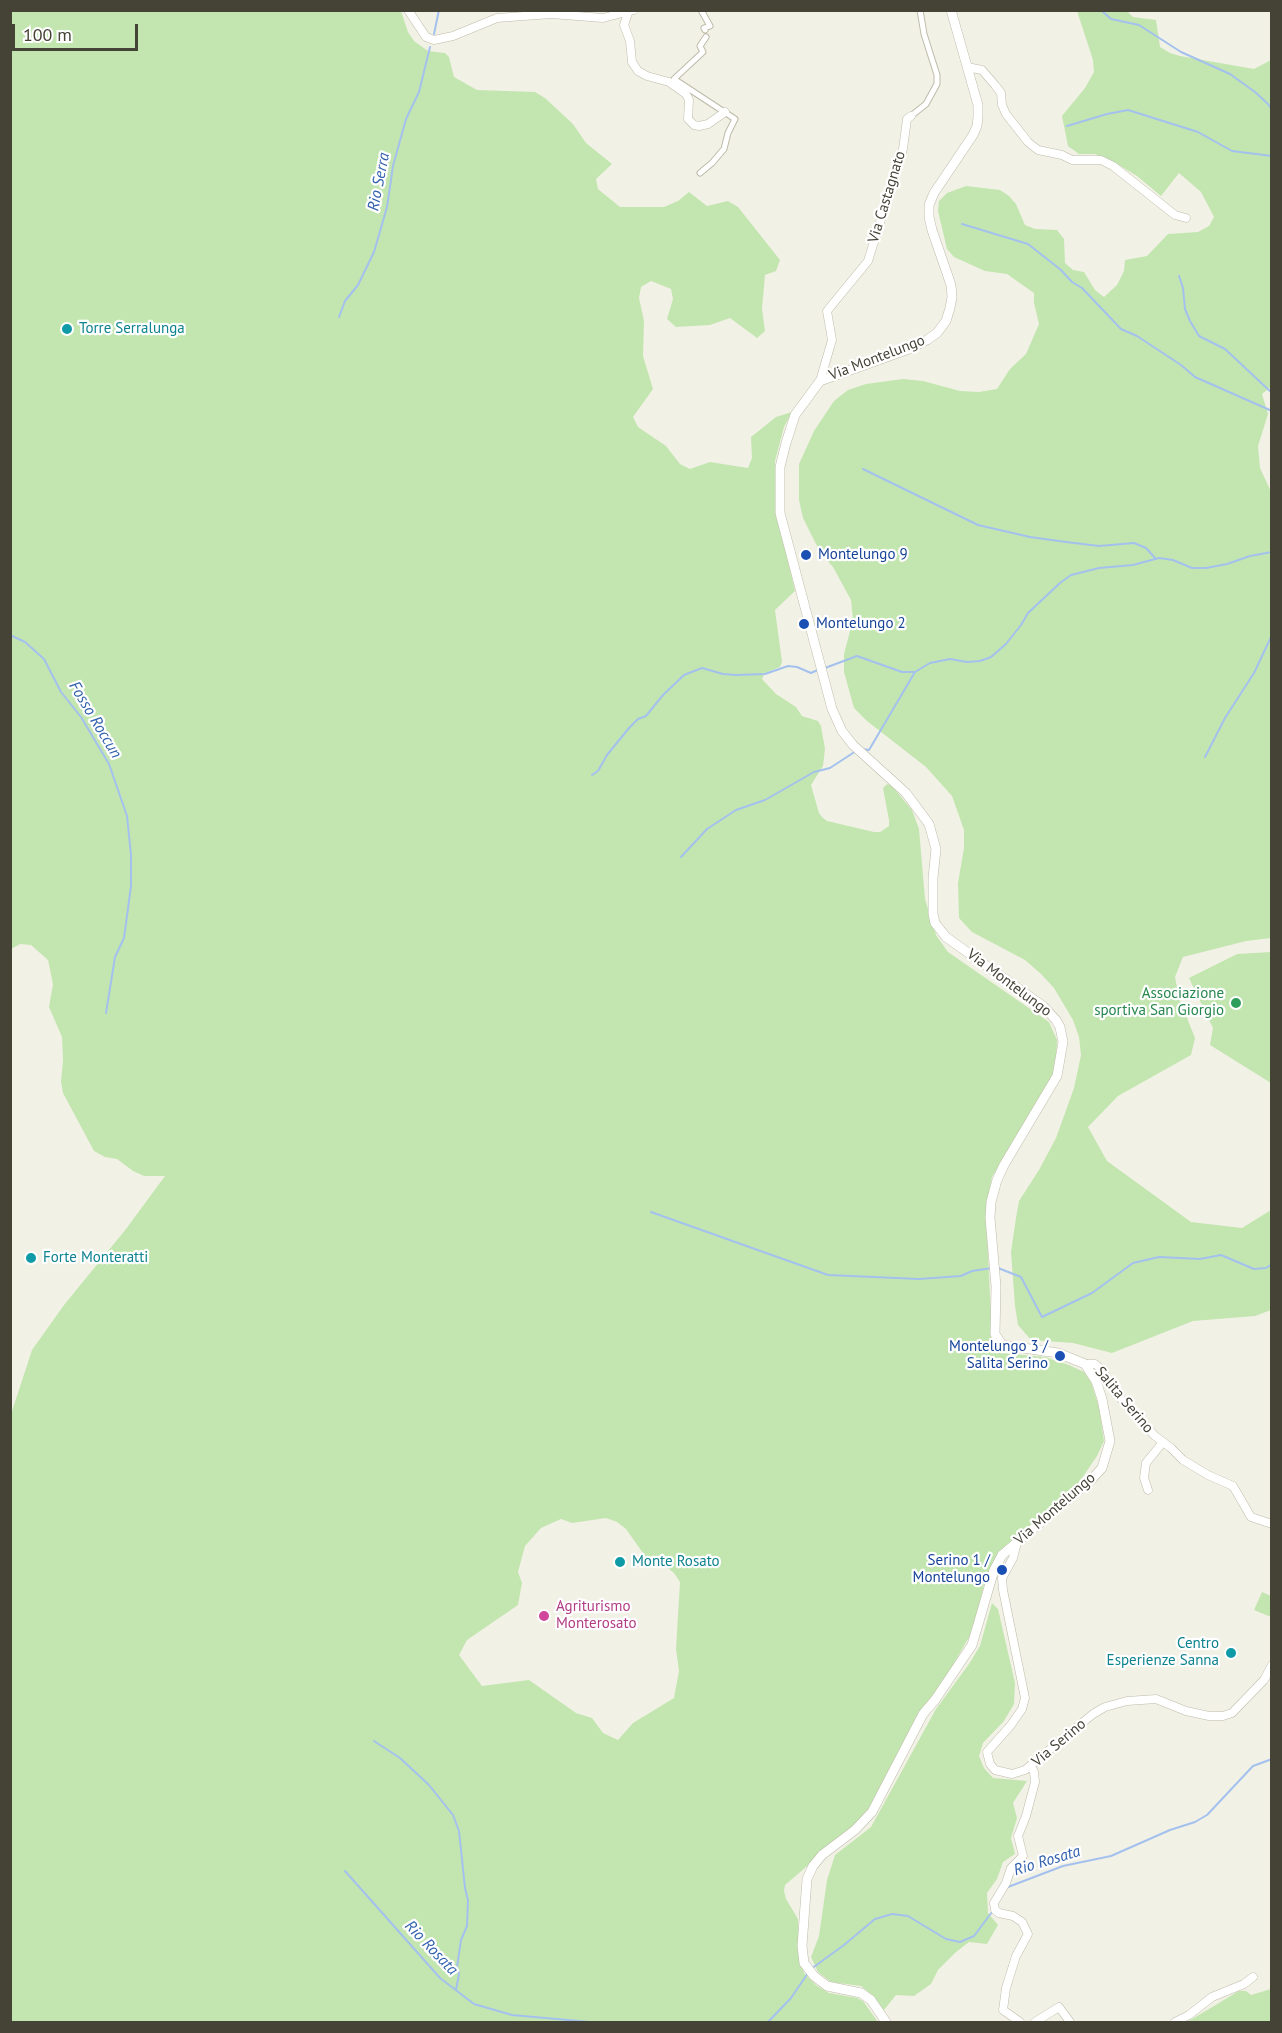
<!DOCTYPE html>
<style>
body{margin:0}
#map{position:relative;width:1282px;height:2033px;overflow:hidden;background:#f2f1e6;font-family:"PT Sans",sans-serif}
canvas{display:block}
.frame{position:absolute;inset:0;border:12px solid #454236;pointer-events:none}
.scale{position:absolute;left:12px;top:24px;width:126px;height:27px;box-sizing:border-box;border:3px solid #454236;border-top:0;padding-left:8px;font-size:18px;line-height:21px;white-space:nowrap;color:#454236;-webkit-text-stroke:4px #fff;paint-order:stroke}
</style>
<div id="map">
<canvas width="1282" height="2033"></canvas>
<div class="frame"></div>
<div class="scale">100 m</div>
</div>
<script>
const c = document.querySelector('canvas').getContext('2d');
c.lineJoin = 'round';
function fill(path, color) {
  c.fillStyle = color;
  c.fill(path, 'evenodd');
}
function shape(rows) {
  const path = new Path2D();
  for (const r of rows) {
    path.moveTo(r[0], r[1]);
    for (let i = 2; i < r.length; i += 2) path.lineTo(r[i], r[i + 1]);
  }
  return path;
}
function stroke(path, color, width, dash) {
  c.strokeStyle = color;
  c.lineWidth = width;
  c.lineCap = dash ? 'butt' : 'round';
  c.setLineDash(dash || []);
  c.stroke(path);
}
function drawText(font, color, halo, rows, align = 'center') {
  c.font = font + ' "PT Sans",sans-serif';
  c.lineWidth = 4.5;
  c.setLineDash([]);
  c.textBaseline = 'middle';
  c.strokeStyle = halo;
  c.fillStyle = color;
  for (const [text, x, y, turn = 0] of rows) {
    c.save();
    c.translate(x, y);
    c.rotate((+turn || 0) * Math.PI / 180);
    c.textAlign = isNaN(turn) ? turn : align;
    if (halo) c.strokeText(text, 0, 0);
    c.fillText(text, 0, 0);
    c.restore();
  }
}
const green = shape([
 [11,11,401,11,408,32,414,41,428,51,445,53,449,57,454,77,477,90,535,92,545,98,573,124,586,143,612,164,596,179,598,189,620,207,664,207,678,201,689,192,707,206,728,201,738,207,780,260,776,271,765,275,762,309,765,331,757,338,730,318,710,325,676,327,667,319,673,299,671,289,651,281,641,287,639,298,644,321,643,356,653,389,633,417,638,427,666,446,680,464,690,469,710,462,748,468,752,458,751,437,776,417,792,412,784,427,775,461,775,506,795,591,775,610,782,662,780,667,765,673,762,679,776,694,796,707,802,716,818,721,821,726,825,749,823,766,811,785,819,813,822,817,827,821,874,832,880,832,889,826,889,820,883,788,887,784,892,786,912,810,919,829,925,899,936,935,948,952,1049,1022,1057,1040,1056,1067,1045,1092,992,1177,986,1208,992,1341,995,1347,1003,1353,1045,1357,1069,1365,1084,1372,1091,1382,1099,1407,1104,1441,1097,1456,1078,1484,1019,1535,996,1557,985,1579,975,1627,868,1811,840,1838,785,1885,784,1891,786,1899,798,1919,799,1953,804,1973,817,1986,829,1993,857,1998,863,2001,878,2022,11,2022,11,1414,32,1350,64,1305,126,1229,165,1176,144,1176,133,1171,117,1159,105,1157,94,1151,63,1093,61,1082,63,1060,62,1037,49,1007,53,984,48,960,31,945,20,944,11,949],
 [606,1518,617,1522,626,1529,645,1556,665,1566,674,1573,680,1582,676,1649,679,1671,674,1698,633,1723,618,1740,603,1733,592,1718,576,1713,529,1680,482,1686,459,1655,467,1640,518,1605,522,1583,518,1572,525,1546,541,1528,561,1519,572,1523],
 [1077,11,1127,11,1133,17,1156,20,1160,47,1170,53,1180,56,1254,69,1271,60,1272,386,1262,394,1268,414,1258,446,1260,468,1272,494,1271,938,1246,941,1183,957,1175,977,1179,998,1195,1038,1191,1055,1118,1096,1088,1127,1107,1161,1191,1222,1242,1228,1271,1210,1271,1310,1255,1316,1193,1321,1112,1353,1073,1343,1031,1340,1018,1325,1015,1306,1011,1252,1016,1218,1019,1201,1039,1170,1056,1138,1074,1088,1081,1055,1079,1037,1073,1020,1054,988,1041,974,1025,960,972,932,959,918,958,883,964,848,964,830,952,796,926,767,867,721,854,708,844,672,844,654,853,620,851,600,833,567,820,552,803,518,799,500,799,464,814,431,834,401,848,390,866,384,903,379,923,381,960,391,979,392,997,389,1010,369,1026,354,1039,324,1034,303,1034,293,1007,274,985,271,954,257,947,249,938,211,939,201,947,193,966,186,1000,190,1009,196,1016,204,1025,225,1035,229,1057,230,1064,239,1065,263,1073,270,1084,272,1095,290,1104,297,1117,285,1124,271,1125,260,1147,256,1168,234,1198,232,1209,226,1214,217,1201,192,1179,173,1161,196,1137,176,1112,161,1095,154,1079,154,1068,146,1062,116,1085,88,1094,72,1093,60],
 [1271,952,1272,952,1271,1083,1210,1045,1213,1028,1189,978,1237,954],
 [1262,1592,1271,1596,1271,1617,1254,1610],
 [992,1603,998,1609,1015,1683,1014,1704,1004,1721,983,1743,979,1756,984,1768,993,1778,1027,1781,1013,1803,1017,1818,1011,1838,1015,1854,1003,1862,997,1879,987,1893,988,1913,998,1925,987,1944,969,1942,956,1952,938,1970,931,1984,914,1996,896,1995,884,2010,872,1995,861,1986,831,1982,818,1972,811,1957,819,1936,827,1880,835,1855,871,1827,936,1709,969,1664,980,1646],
 [1271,1989,1271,2022,1187,2022,1239,1991,1246,1991,1251,1995]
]);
const stream = shape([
 [1101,10,1111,19,1139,25,1181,52,1230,74,1255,92,1268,104,1272,110],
 [434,34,439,10],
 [1067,126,1107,114,1128,110,1198,132,1232,151,1272,156],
 [962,224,1028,244,1061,270,1072,282,1082,288,1121,329,1137,336,1181,365,1195,377,1272,411],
 [1179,276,1183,288,1185,309,1190,321,1199,336,1225,349,1272,393],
 [339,317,345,301,358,285,374,252,387,207,393,166,406,119,419,92,430,47],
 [863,469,978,525,1030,537,1066,542,1099,546,1134,543,1146,548,1156,559],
 [10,635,25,642,44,659,61,692,81,717,109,764,127,816,131,855,131,886,124,938,115,957,106,1013],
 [825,668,857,656,902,672,915,672,930,663,950,659,967,662,980,661,991,657,1006,644,1021,625,1028,613,1060,583,1071,575,1099,568,1133,565,1159,558,1173,560,1192,568,1206,568,1227,564,1250,556,1272,552],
 [861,749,869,750,915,672],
 [1205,757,1225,718,1254,673,1272,635],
 [592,775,598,771,607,755,629,728,638,719,646,716,663,695,684,675,702,668,723,674,736,675,765,674,788,666,797,667,811,673,820,669],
 [681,857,707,829,736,810,765,800,814,772,830,768,856,751],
 [651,1212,828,1275,919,1279,961,1276,972,1271,992,1268],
 [998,1268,1021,1277,1042,1317,1092,1293,1133,1263,1159,1257,1200,1259,1221,1255,1254,1269,1266,1268,1272,1264],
 [374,1741,400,1758,429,1785,453,1815,459,1831,465,1888,468,1900,467,1926,461,1940,457,1967,459,1974,456,1990],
 [345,1871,440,1978,474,2004,512,2015,590,2022],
 [1008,1887,1063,1866,1111,1856,1170,1830,1195,1822,1207,1815,1253,1766,1272,1759],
 [811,1969,844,1945,875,1919,892,1914,908,1916,946,1939,960,1942,974,1936,992,1912],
 [768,2022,791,1998,808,1973]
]);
const pedestrian = shape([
 [701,10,710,26,704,28,705,30],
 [911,116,926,104,937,84,937,75,924,34,920,10],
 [700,173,712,163,724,149,728,133,735,119,674,79,703,52,700,46,706,37]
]);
const minor = shape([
 [408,10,426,37,434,40,453,36,497,18,551,14,603,18,634,10],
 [628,13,624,25,630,41,632,62,638,71,647,76,669,82,686,94,689,100,688,119,694,125,699,126,708,124,725,112],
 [967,67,982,70,995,85,1001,93,1002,105,1006,114,1028,142,1038,150,1062,155,1072,160,1101,160,1113,166,1175,215,1186,218],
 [820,381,832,340,827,311,868,261,903,149,907,119,911,116],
 [1085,1364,1095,1364,1100,1368,1121,1399,1155,1436,1171,1448,1183,1460,1208,1475,1233,1486,1251,1517,1272,1524],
 [1148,1490,1144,1478,1146,1463,1163,1442],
 [1017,1542,1013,1558,1002,1578,1003,1590,1025,1698,1022,1709,1011,1725,987,1752,990,1764,995,1770,1012,1774,1025,1770,1093,1714,1105,1707,1127,1701,1156,1699,1186,1711,1209,1716,1223,1716,1232,1713,1264,1680,1272,1665],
 [1020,2022,1003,2010,1006,1988,1016,1956,1028,1934,1022,1922,1013,1916,999,1913,995,1910,994,1903,1006,1883,1011,1868,1023,1856,1018,1836,1026,1816,1035,1782,1034,1772,1031,1766],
 [1035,2022,1059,2007,1070,2022],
 [1175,2022,1189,2015,1212,1997,1244,1984,1253,1977]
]);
const tertiary = shape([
 [886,2022,871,2000,861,1993,827,1986,814,1976,804,1963,802,1946,807,1879,813,1866,822,1855,855,1830,872,1812,923,1714,935,1700,972,1645,994,1570,1002,1555,1091,1480,1102,1468,1110,1441,1102,1399,1096,1381,1085,1364,1058,1353,1002,1345,995,1334,996,1286,990,1218,991,1202,997,1180,1004,1165,1057,1076,1063,1042,1060,1027,1056,1020,1043,1006,946,937,935,923,933,914,933,878,936,849,929,824,906,793,853,745,842,731,832,709,780,513,780,467,786,443,795,415,820,381,909,349,927,340,937,333,946,321,950,308,952,297,951,285,932,230,929,217,929,205,934,193,973,135,977,126,978,117,978,105,951,10]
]);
const markers = [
 [67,329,6,"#0f9aa8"],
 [806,555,6,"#1a4fb4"],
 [804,624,6,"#1a4fb4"],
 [1236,1003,6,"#2e9e5b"],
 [31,1258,6,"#0f9aa8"],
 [1060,1356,6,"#1a4fb4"],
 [620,1562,6,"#0f9aa8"],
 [1002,1570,6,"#1a4fb4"],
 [544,1616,6,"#d1479c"],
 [1231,1653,6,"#0f9aa8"]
];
const streetNames = [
 ["Via Castagnato",887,197,-73],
 ["Via Montelungo",877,358,-21],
 ["Via Montelungo",1009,983,37],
 ["Salita Serino",1124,1400,50],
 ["Via Montelungo",1055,1509,-41],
 ["Via Serino",1059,1743,-40]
];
const cultureNames = [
 ["Torre Serralunga",79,329],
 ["Forte Monteratti",43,1258],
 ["Monte Rosato",632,1562],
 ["Centro",1219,1644,"right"],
 ["Esperienze Sanna",1219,1661,"right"]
];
const transitNames = [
 ["Montelungo 9",818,555],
 ["Montelungo 2",816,624],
 ["Montelungo 3 /",1048,1347,"right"],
 ["Salita Serino",1048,1364,"right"],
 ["Serino 1 /",990,1561,"right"],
 ["Montelungo",990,1578,"right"]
];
const leisureNames = [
 ["Associazione",1224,994],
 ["sportiva San Giorgio",1224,1011]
];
const hotelNames = [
 ["Agriturismo",556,1607],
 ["Monterosato",556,1624]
];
const waterNames = [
 ["Rio Serra",379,182,-79],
 ["Fosso Roccun",95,720,59],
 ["Rio Rosata",1047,1861,-17],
 ["Rio Rosata",431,1948,46]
];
fill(green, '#c3e6b0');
stroke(stream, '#a4c1ee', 2);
stroke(pedestrian, '#bebba9', 7);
stroke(minor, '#bebba9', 9);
stroke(tertiary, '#bebba9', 10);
stroke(pedestrian, '#fff', 5);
stroke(minor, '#fff', 8);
stroke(tertiary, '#fff', 9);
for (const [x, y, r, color] of markers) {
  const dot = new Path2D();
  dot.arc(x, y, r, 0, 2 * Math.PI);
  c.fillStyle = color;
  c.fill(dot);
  stroke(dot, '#fff', 2);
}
drawText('15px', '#454236', '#fff', streetNames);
drawText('15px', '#0d838f', '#fff', cultureNames, 'left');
drawText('15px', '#164399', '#fff', transitNames, 'left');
drawText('15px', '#27864d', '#fff', leisureNames, 'right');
drawText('15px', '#b23c85', '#fff', hotelNames, 'left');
drawText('italic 16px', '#3261ae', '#fff', waterNames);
</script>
